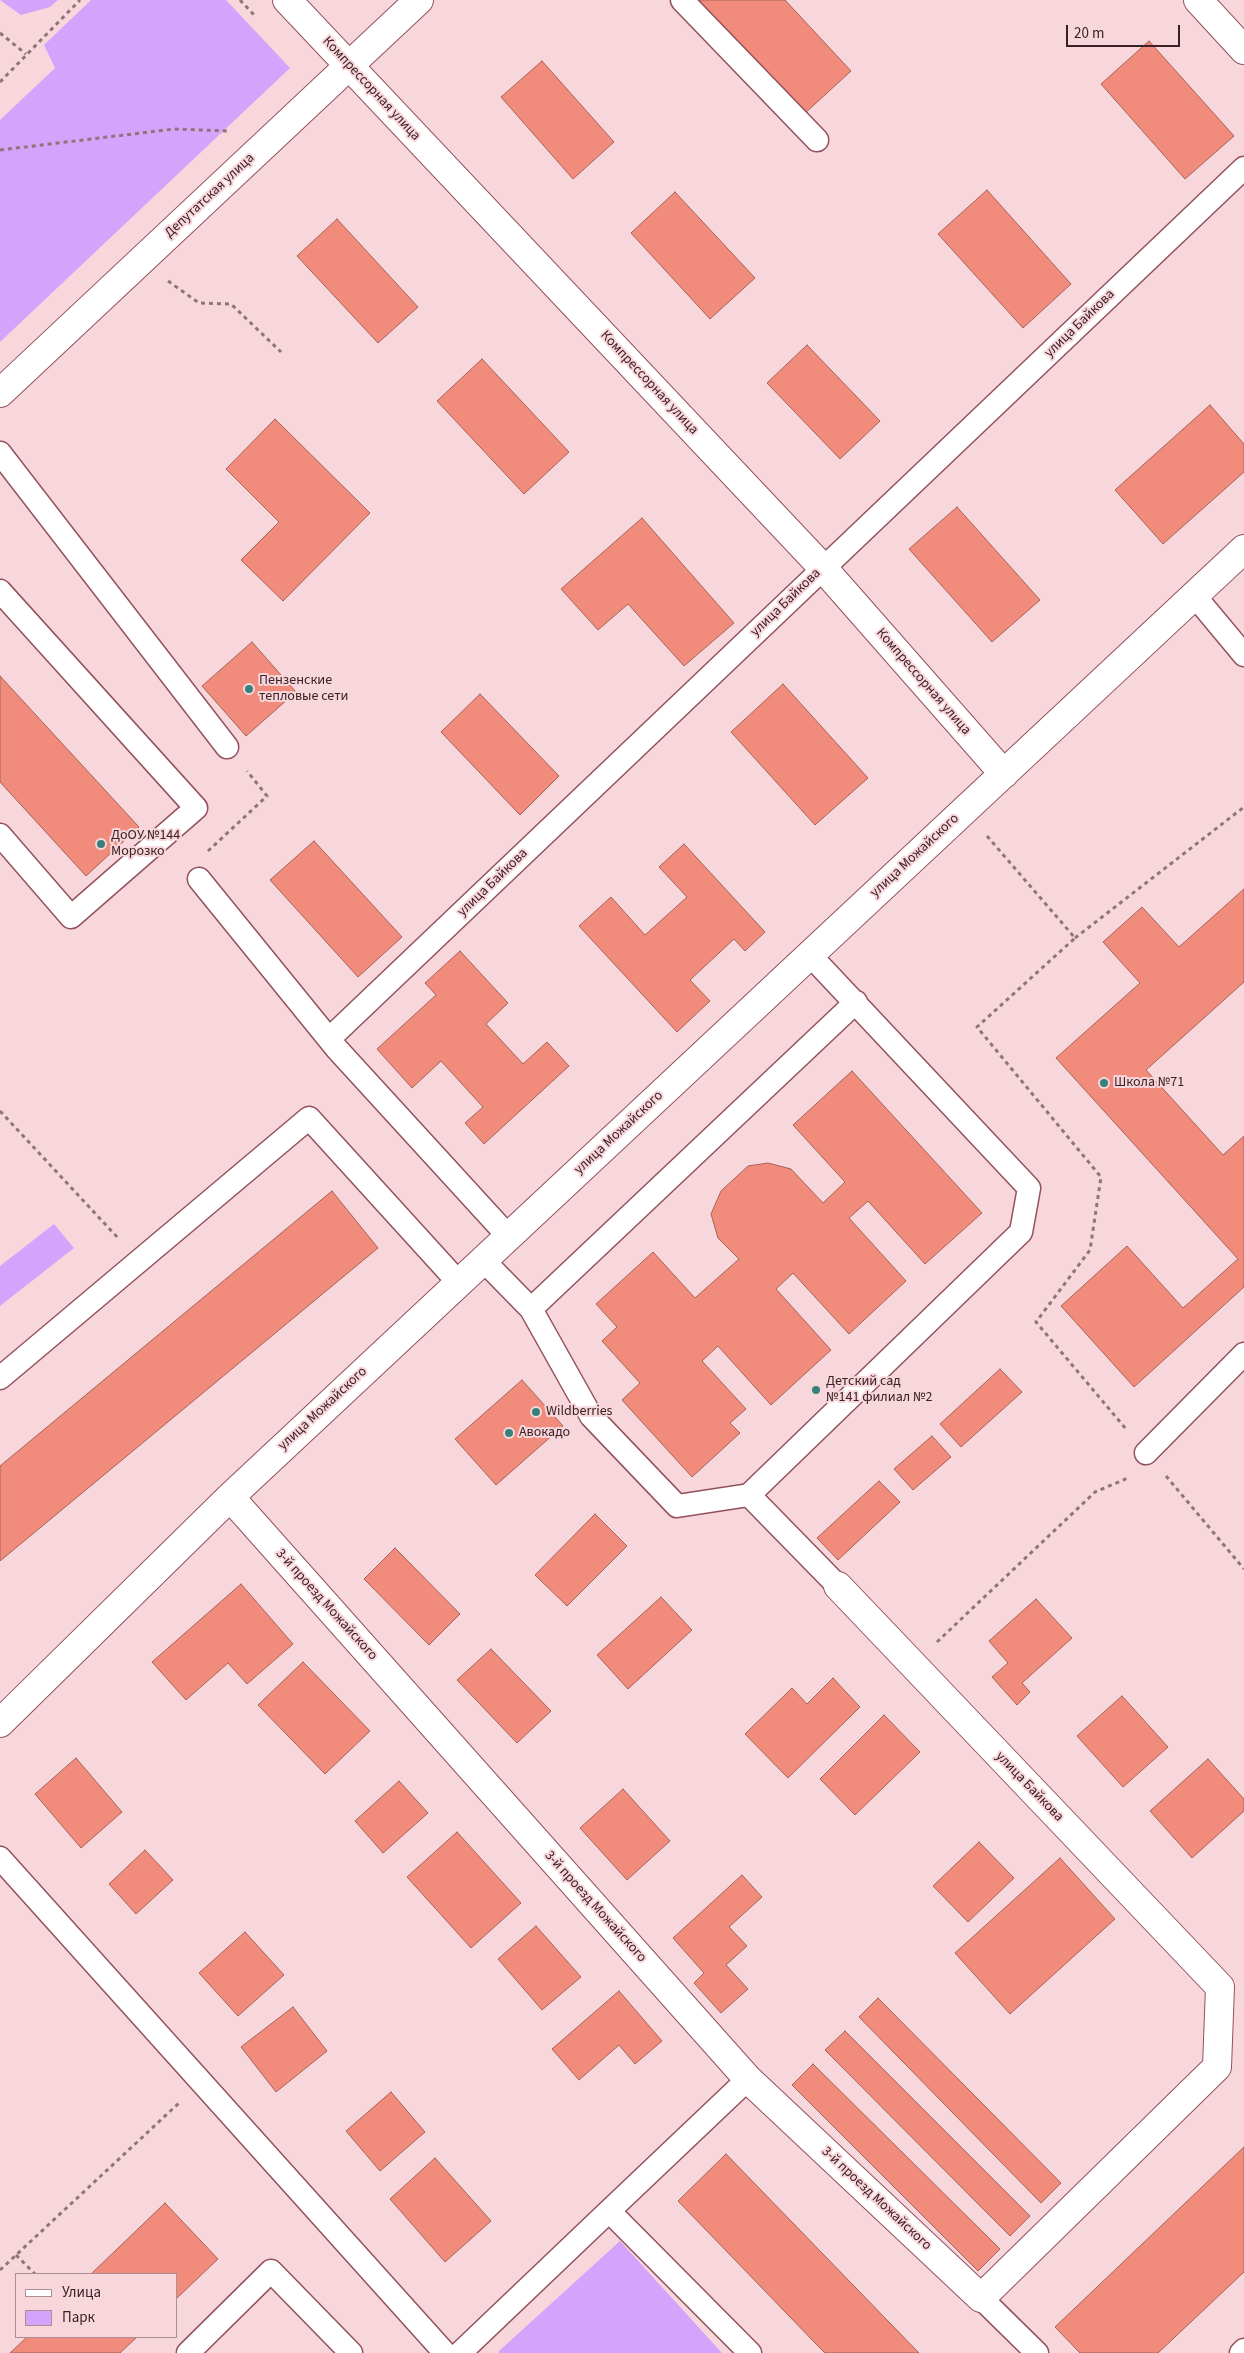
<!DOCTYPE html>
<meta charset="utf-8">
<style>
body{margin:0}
#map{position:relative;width:1244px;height:2353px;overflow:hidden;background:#f7d7db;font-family:"Source Sans 3",sans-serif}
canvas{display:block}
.legend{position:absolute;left:15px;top:2273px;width:162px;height:65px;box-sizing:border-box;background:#f7d7db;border:1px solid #ad8e92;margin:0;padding:6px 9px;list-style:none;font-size:15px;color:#3d2025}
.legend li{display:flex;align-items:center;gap:10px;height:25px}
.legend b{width:25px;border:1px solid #ad8e92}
.scale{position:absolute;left:1066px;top:25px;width:114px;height:22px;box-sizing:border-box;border:2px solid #3d2025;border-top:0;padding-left:6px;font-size:15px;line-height:18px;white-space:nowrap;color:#3d2025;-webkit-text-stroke:4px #f7d7db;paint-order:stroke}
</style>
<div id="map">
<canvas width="1244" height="2353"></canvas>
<ul class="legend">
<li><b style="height:6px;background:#fff"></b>Улица</li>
<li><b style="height:14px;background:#d4a3fb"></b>Парк</li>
</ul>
<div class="scale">20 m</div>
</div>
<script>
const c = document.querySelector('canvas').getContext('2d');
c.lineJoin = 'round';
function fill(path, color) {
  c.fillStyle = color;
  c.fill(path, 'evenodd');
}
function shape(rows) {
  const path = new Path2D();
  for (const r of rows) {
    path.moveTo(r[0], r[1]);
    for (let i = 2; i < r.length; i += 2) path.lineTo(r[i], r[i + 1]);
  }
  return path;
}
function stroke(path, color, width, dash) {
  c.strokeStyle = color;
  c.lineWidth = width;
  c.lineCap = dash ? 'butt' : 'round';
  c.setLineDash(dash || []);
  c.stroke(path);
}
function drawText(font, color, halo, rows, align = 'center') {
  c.font = font + ' "Source Sans 3",sans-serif';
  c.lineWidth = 4;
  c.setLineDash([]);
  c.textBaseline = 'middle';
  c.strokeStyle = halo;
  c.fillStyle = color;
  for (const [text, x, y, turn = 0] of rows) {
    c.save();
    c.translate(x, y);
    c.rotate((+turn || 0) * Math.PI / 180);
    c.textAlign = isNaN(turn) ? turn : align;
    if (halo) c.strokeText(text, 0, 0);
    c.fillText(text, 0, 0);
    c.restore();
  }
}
const green = shape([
 [0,0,58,0,50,7,21,15],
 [91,0,226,0,290,68,0,342,0,120,55,68,44,45],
 [54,1224,74,1248,0,1306,0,1266],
 [620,2241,722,2353,499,2353,499,2351]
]);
const building = shape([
 [696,0,785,0,851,71,803,115,696,0],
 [1149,41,1234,136,1185,179,1101,84,1149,41],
 [542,61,614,142,573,179,501,97,542,61],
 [987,190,1071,284,1023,328,938,234,987,190],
 [675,192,755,278,710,319,631,233,675,192],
 [337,219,418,307,378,343,297,256,337,219],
 [807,345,880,421,840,459,767,383,807,345],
 [482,359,569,452,524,494,437,401,482,359],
 [1210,405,1244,444,1244,472,1163,544,1115,490,1210,405],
 [275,419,370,513,283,601,241,560,279,522,226,469,275,419],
 [957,507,1040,600,992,642,909,549,957,507],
 [642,518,734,623,684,666,628,604,598,630,561,589,642,518],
 [252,642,296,692,246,736,202,686,252,642],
 [0,676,139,827,86,876,0,782,0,676],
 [783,684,868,778,815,825,731,732,783,684],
 [480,694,559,776,520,815,441,732,480,694],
 [314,841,402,937,358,977,270,880,314,841],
 [684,844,765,932,745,951,734,939,690,980,710,1001,677,1032,579,926,611,897,645,935,687,897,659,867,684,844],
 [1244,889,1244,982,1146,1070,1223,1155,1244,1136,1244,1287,1134,1387,1061,1306,1127,1246,1183,1308,1238,1259,1056,1058,1140,983,1103,942,1142,907,1179,947,1244,889],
 [460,951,508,1003,486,1024,523,1064,547,1042,569,1066,484,1144,465,1123,483,1107,441,1061,412,1088,377,1049,436,995,425,983,460,951],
 [852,1071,982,1213,925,1264,868,1201,849,1218,906,1281,849,1334,793,1273,776,1289,831,1350,771,1405,718,1346,702,1361,746,1409,730,1423,740,1433,692,1477,622,1400,640,1383,602,1341,617,1327,596,1304,653,1252,695,1298,739,1259,718,1238,711,1214,721,1191,748,1166,768,1163,791,1169,823,1203,845,1182,793,1125,852,1071],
 [332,1191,378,1248,0,1561,0,1466,332,1191],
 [1000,1369,1022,1392,961,1447,940,1424,1000,1369],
 [522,1380,563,1426,496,1485,455,1439,522,1380],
 [932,1436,951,1457,913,1490,894,1469,932,1436],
 [879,1481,900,1502,838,1560,817,1538,879,1481],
 [595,1514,627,1546,567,1606,535,1575,595,1514],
 [395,1548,460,1614,429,1645,364,1579,395,1548],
 [241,1584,293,1644,247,1684,228,1663,186,1700,152,1662,241,1584],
 [661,1597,692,1630,628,1689,597,1655,661,1597],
 [1036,1599,1072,1638,1022,1683,1030,1692,1017,1705,992,1677,1008,1663,989,1641,1036,1599],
 [491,1649,551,1711,517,1743,457,1680,491,1649],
 [303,1662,370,1731,325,1774,258,1705,303,1662],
 [833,1678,860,1707,788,1778,745,1734,792,1688,807,1704,833,1678],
 [1122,1696,1168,1747,1123,1787,1077,1736,1122,1696],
 [884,1715,920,1752,855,1815,820,1779,884,1715],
 [76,1758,122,1812,81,1848,35,1794,76,1758],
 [1208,1759,1244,1799,1244,1811,1192,1858,1150,1811,1208,1759],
 [399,1781,428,1813,383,1853,355,1821,399,1781],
 [623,1789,670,1841,627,1880,580,1828,623,1789],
 [457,1832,521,1903,471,1948,407,1877,457,1832],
 [979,1842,1014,1878,968,1922,933,1886,979,1842],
 [145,1850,173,1880,136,1914,109,1884,145,1850],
 [1060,1858,1115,1919,1010,2014,955,1953,1060,1858],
 [742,1875,762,1897,729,1927,747,1946,726,1965,748,1989,721,2013,694,1983,704,1973,673,1938,742,1875],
 [536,1926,581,1977,542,2010,498,1959,536,1926],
 [245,1932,284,1975,238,2016,199,1973,245,1932],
 [619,1991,662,2041,635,2064,619,2045,579,2080,552,2049,619,1991],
 [878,1998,1061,2183,1041,2203,859,2017,878,1998],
 [293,2007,327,2051,276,2092,241,2047,293,2007],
 [845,2031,1030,2216,1010,2236,825,2050,845,2031],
 [813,2064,1000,2249,978,2271,792,2085,813,2064],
 [391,2092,425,2132,380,2171,346,2131,391,2092],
 [1244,2147,1244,2272,1158,2353,1080,2353,1055,2327,1244,2147],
 [726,2154,919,2353,825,2353,818,2346,678,2201,726,2154],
 [435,2158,491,2221,445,2262,390,2199,435,2158],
 [165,2203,218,2259,176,2299,176,2274,91,2274,165,2203],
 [27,2337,137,2337,120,2353,10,2353,27,2337]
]);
const path = shape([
 [240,0,255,16],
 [0,33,26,54],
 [0,82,80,0],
 [0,150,174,129,230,131],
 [168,281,199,303,231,304,281,352],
 [987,836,1075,938,977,1027,1101,1177,1090,1250,1036,1322,1126,1429],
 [208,851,267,796,247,771],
 [1075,938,1244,807],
 [0,1111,118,1238],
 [1166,1476,1244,1569],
 [937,1642,1095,1492,1128,1478],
 [16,2255,35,2274],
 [0,2270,179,2103]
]);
const service = shape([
 [682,0,817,140],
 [0,453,227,747],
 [0,591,196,808,71,917,0,835],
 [1194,595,1244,655],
 [199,879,337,1049,508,1236],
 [329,1039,1244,168],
 [483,1260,531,1309,591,1416,677,1506,749,1495,1021,1232,1029,1188,810,955],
 [531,1309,856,1002],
 [0,1378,309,1118,459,1283],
 [1146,1453,1244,1354],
 [749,1495,838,1586],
 [0,1858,445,2353],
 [609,2211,748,2079],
 [981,2298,1037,2353],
 [188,2353,271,2271,351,2353],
 [460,2353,609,2211,750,2353],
 [1241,2353,1244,2350]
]);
const minor = shape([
 [287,0,823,568,1004,774],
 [1198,0,1244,50],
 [0,393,419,0],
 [230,1497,748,2079,981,2298,1217,2067,1220,1987,838,1586],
 [0,1723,230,1497,1244,549]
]);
const markers = [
 [249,689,5,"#38807b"],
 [101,844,5,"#38807b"],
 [1104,1083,5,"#38807b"],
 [816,1390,5,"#38807b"],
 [536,1412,5,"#38807b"],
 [509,1433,5,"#38807b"]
];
const streetNames = [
 ["Компрессорная улица",371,89,47],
 ["Депутатская улица",210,196,-43],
 ["улица Байкова",1080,324,-44],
 ["Компрессорная улица",649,383,47],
 ["улица Байкова",786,603,-44],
 ["Компрессорная улица",923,682,49],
 ["улица Можайского",915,856,-43],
 ["улица Байкова",493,883,-44],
 ["улица Можайского",619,1133,-43],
 ["улица Можайского",323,1409,-43],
 ["3-й проезд Можайского",326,1605,48],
 ["улица Байкова",1029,1787,46],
 ["3-й проезд Можайского",595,1907,48],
 ["3-й проезд Можайского",876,2199,43]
];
const poiNames = [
 ["Пензенские",259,681],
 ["тепловые сети",259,697],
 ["ДоОУ №144",111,836],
 ["Морозко",111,852],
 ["Школа №71",1114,1083],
 ["Детский сад",826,1382],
 ["№141 филиал №2",826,1398],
 ["Wildberries",546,1412],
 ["Авокадо",519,1433]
];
fill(green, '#d4a3fb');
fill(building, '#f18c7c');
stroke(building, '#a66257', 1);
stroke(service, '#94515d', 25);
stroke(minor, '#94515d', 30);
stroke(path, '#927478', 3, [4, 4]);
stroke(service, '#fff', 22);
stroke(minor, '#fff', 28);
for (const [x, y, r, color] of markers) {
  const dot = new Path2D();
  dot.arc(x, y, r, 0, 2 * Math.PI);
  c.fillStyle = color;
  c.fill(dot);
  stroke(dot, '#f7d7db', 2);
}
drawText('14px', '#3d2025', '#f7d7db', streetNames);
drawText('14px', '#3d2025', '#f7d7db', poiNames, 'left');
</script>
